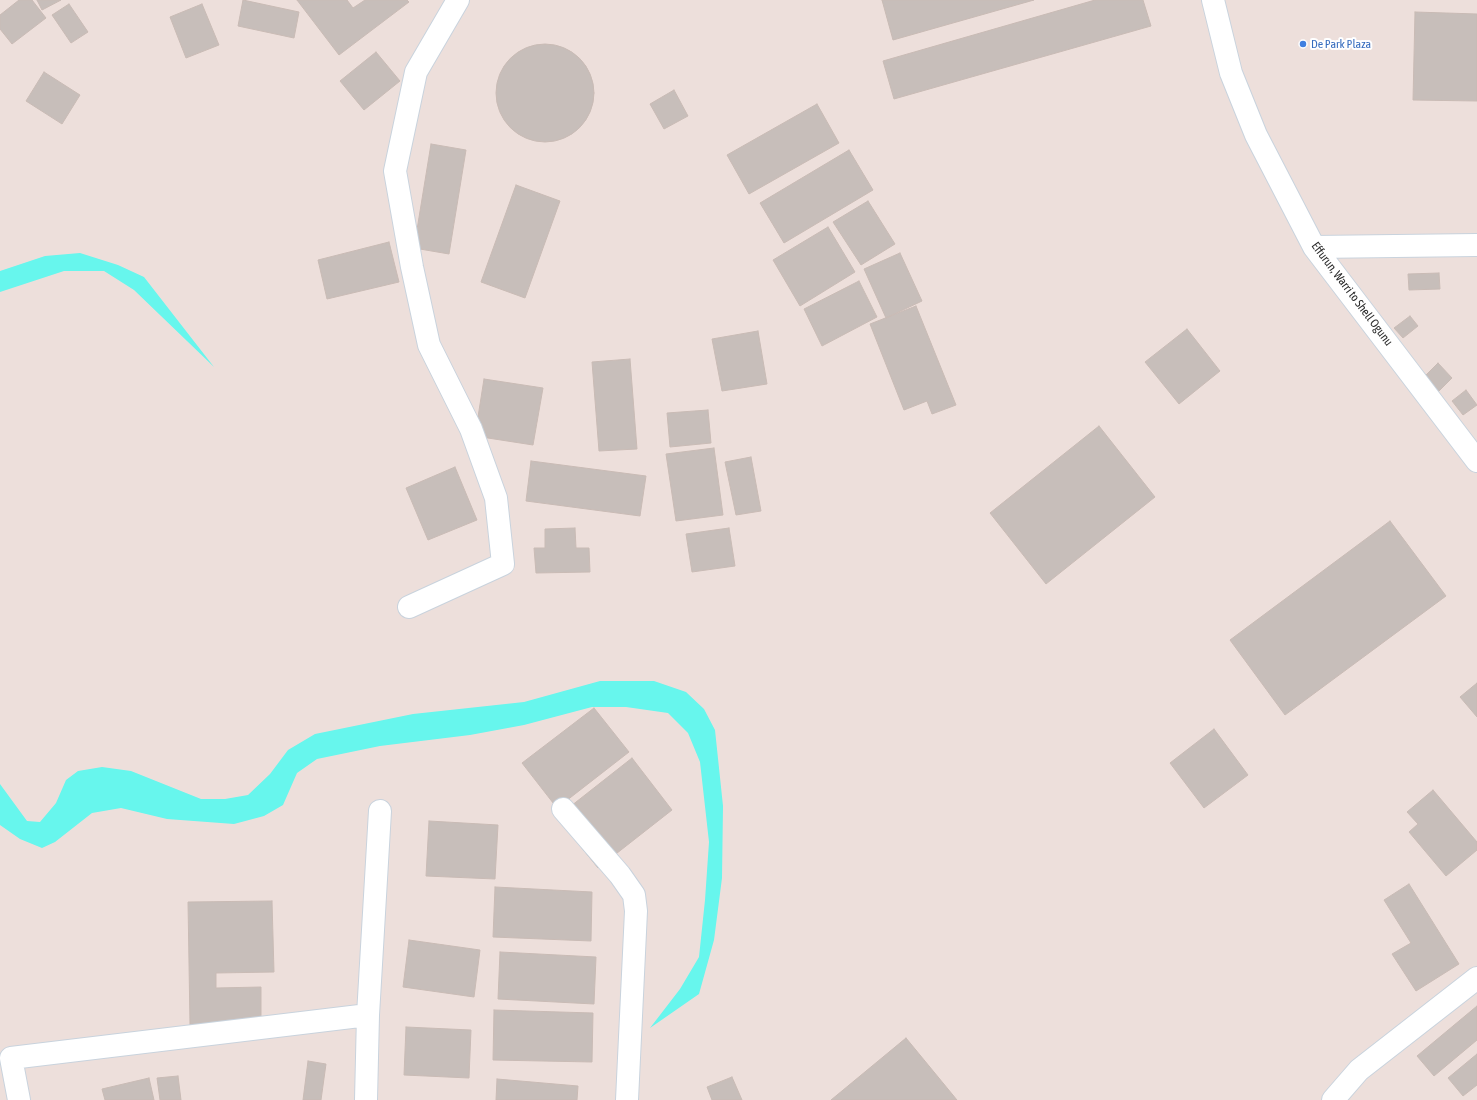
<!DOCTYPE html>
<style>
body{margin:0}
canvas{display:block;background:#eddfdb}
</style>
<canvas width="1477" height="1100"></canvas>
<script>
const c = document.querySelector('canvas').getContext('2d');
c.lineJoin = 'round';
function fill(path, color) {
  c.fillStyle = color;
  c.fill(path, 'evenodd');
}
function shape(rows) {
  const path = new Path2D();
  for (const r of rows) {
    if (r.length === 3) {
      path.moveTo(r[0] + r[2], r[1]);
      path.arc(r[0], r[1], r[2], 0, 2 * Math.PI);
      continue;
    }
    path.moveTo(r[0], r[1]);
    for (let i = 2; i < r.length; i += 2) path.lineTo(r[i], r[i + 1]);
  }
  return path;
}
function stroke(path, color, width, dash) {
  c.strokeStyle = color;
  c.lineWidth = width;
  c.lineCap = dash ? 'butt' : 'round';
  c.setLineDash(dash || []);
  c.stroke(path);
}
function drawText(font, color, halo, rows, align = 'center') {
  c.font = font + ' "Asap Condensed",sans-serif';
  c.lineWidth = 4;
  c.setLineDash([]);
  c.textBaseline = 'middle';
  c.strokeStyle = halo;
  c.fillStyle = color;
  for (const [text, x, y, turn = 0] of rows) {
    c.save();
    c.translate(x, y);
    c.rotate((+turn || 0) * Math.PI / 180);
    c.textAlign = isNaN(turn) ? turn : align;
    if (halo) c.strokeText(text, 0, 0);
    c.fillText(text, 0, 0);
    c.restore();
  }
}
const water = shape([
 [80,253,118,265,144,277,214,367,134,290,104,271,64,271,0,292,0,271,45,256],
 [600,681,654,681,686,692,704,709,715,730,723,806,722,878,714,940,699,994,650,1028,680,989,699,957,705,900,709,842,700,762,688,733,668,713,626,707,592,707,524,725,470,735,380,746,317,759,297,773,283,805,264,816,234,824,167,819,121,808,92,813,55,842,42,848,20,839,0,825,0,784,27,821,40,822,56,803,66,780,78,771,102,767,131,771,201,799,225,799,248,795,270,774,288,750,315,734,413,714,524,702]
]);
const building = shape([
 [19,0,32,0,46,18,12,44,0,29,0,15,19,0],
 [37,0,61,0,42,10,37,0],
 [243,0,299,12,294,38,238,26,243,0],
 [297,0,347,0,353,8,365,0,407,0,409,2,339,55,297,0],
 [882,0,1034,0,893,40,882,0],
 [1095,0,1143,0,1151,26,894,99,883,61,1095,0],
 [69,4,88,32,71,43,52,15,69,4],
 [202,4,219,45,186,58,170,17,202,4],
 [1415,12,1477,14,1477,101,1413,100,1415,12],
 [545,93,49],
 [376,52,400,81,364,110,340,81,376,52],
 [44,72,80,95,62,124,26,101,44,72],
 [674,90,688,116,664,129,650,104,674,90],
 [817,104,839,143,749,194,727,155,817,104],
 [431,144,466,150,449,254,414,248,431,144],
 [849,150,873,190,784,243,760,203,849,150],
 [516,185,560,201,525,298,481,282,516,185],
 [868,201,895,244,861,265,833,222,868,201],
 [828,227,855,272,800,306,773,260,828,227],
 [389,242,399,282,327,299,318,260,389,242],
 [900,253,922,301,886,318,864,269,900,253],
 [1439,273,1440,289,1409,290,1408,274,1439,273],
 [859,281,877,317,822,346,804,309,859,281],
 [916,306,956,405,932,414,927,401,904,410,870,324,916,306],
 [1410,316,1418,326,1403,338,1394,328,1410,316],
 [1187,329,1220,371,1179,404,1145,362,1187,329],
 [758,331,767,384,722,391,712,339,758,331],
 [630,359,637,449,599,451,592,362,630,359],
 [1438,363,1452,378,1436,394,1422,379,1438,363],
 [484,379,543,388,533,445,475,436,484,379],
 [1466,390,1477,405,1463,415,1452,401,1466,390],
 [708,410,711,443,670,447,667,413,708,410],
 [1099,426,1155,497,1046,584,990,513,1099,426],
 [714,448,723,515,676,521,666,454,714,448],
 [751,457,761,511,736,515,725,462,751,457],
 [531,461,646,476,640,516,526,501,531,461],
 [455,467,477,520,428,540,406,488,455,467],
 [1390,521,1446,596,1285,715,1230,640,1390,521],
 [575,528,576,548,589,548,590,572,536,573,534,548,545,548,545,529,575,528],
 [729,528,735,566,692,572,686,534,729,528],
 [1477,683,1477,717,1460,697,1477,683],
 [594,708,629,752,557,808,522,763,594,708],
 [1214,729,1248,775,1204,808,1170,763,1214,729],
 [632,758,672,810,598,868,557,817,632,758],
 [1433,790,1477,842,1477,850,1446,876,1409,832,1418,824,1407,812,1433,790],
 [429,821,498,825,495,879,426,876,429,821],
 [1409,884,1459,964,1416,991,1392,954,1411,943,1384,900,1409,884],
 [495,887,592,892,591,941,493,937,495,887],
 [272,901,274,972,216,973,216,988,261,987,261,1024,190,1025,188,902,272,901],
 [409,940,480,950,474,997,403,987,409,940],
 [500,952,596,957,594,1004,498,999,500,952],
 [1477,1006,1477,1040,1434,1076,1417,1056,1477,1006],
 [494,1010,593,1013,592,1062,493,1060,494,1010],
 [406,1027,471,1030,469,1078,404,1075,406,1027],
 [906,1038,957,1100,831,1100,906,1038],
 [1477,1054,1477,1085,1463,1096,1448,1078,1477,1054],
 [308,1061,326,1064,321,1100,303,1100,308,1061],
 [178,1076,181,1100,160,1100,157,1078,178,1076],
 [732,1077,742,1100,712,1100,707,1087,732,1077],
 [149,1078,154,1100,105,1100,102,1089,149,1078],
 [497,1079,578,1086,577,1100,496,1100,497,1079]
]);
const minor = shape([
 [1213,0,1231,73,1256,135,1314,247,1477,461],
 [1314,247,1477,245],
 [409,607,503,564,496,498,471,429,429,345,412,267,395,171,416,72,458,0],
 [563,809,620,875,634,895,636,911,627,1100],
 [19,1100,11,1058,368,1015,380,811],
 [366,1100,368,1015],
 [1333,1100,1359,1070,1477,978]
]);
const markers = [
 [1303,44,4,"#3f7fe0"]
];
const shopNames = [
 ["De Park Plaza",1311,44]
];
const streetNames = [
 ["Effurun, Warri to Shell Ogunu",1352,294,53]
];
fill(water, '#67f6ed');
fill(building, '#c7beba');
stroke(building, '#c9bbb5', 1);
stroke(minor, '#c9d3dd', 24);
stroke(minor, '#fff', 22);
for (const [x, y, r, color] of markers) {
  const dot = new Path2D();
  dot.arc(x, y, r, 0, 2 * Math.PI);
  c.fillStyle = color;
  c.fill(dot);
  stroke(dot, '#fff', 1.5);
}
drawText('12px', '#366cbe', '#fff', shopNames, 'left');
drawText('12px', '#2a2a2a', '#fff', streetNames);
</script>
